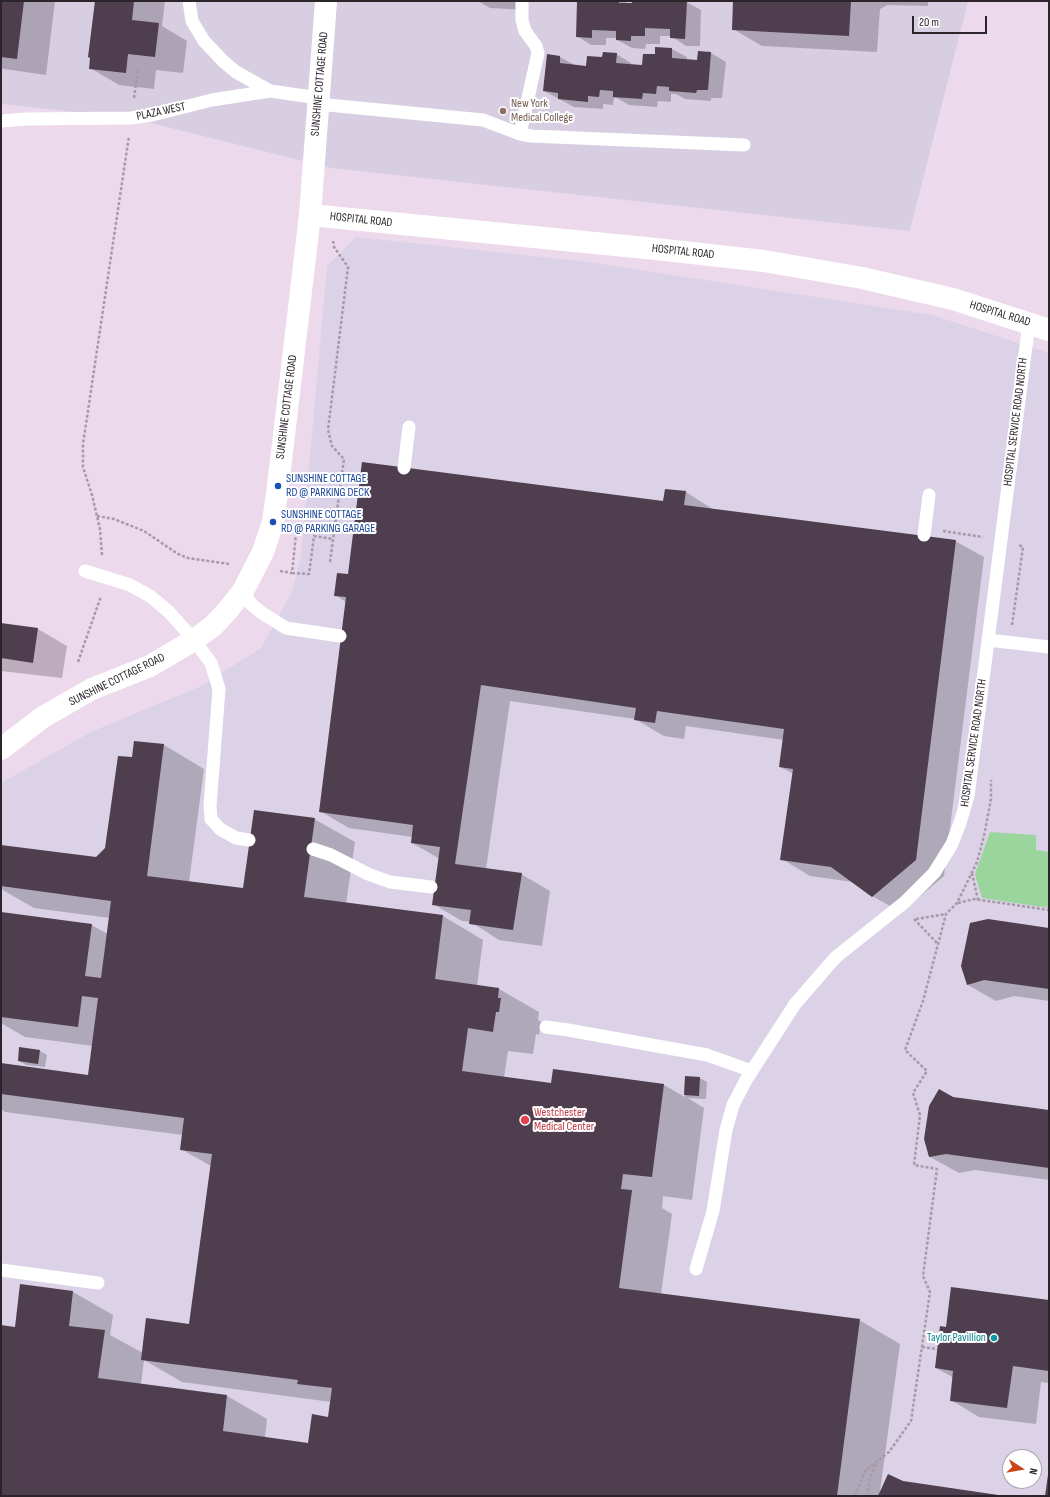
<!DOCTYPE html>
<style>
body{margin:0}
#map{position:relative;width:1050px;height:1497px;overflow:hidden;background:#edd9ec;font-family:"Sofia Sans Condensed",sans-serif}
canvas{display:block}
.frame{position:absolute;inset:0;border:2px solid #2b242b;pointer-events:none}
.north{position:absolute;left:1002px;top:1449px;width:40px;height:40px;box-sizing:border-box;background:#fff;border:1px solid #aaa7aa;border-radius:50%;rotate:102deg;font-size:11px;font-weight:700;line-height:16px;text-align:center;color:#2b242b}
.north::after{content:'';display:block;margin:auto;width:14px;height:18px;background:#cc4417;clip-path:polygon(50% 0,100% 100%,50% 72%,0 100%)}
.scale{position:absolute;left:912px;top:16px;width:75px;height:18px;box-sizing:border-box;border:2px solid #2b242b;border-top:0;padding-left:5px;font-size:12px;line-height:14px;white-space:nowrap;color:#2b242b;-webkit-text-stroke:3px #fff;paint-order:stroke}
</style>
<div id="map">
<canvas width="1050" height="1497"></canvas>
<div class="frame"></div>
<div class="north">N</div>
<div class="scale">20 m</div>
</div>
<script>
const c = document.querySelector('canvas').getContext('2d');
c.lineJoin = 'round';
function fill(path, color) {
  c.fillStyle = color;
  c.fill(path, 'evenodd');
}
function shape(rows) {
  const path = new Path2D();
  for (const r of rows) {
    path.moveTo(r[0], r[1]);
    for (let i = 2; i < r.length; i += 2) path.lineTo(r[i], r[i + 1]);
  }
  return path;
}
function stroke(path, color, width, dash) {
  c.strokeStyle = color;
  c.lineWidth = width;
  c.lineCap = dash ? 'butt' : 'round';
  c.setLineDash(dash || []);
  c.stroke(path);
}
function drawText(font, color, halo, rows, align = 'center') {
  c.font = font + ' "Sofia Sans Condensed",sans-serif';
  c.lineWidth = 4;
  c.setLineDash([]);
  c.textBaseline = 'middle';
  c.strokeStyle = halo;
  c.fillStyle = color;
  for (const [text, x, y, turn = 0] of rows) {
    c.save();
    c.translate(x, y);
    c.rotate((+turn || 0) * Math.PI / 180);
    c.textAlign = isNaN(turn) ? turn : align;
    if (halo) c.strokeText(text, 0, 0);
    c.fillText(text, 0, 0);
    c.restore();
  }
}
const education = shape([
 [1,1,968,1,910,231,331,168,131,118,1,104]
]);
const medical = shape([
 [356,237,588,262,932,315,1049,353,1049,1496,1,1496,1,783,93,731,199,687,261,648,292,592,301,556,327,266],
 [1010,1457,1034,1457,1034,1481,1010,1481]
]);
const green = shape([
 [990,832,1036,835,1036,850,1049,852,1049,908,982,898,975,874]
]);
const shadow = shape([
 [1,1,55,1,46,75,4,69,1,68],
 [96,1,165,1,162,26,187,41,183,73,156,70,154,89,119,85,90,68],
 [478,1,527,1,526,10,490,8],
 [578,1,623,1,629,4,633,4,633,1,686,2,701,10,700,46,686,46,671,36,660,36,660,44,646,44,645,49,632,48,617,40,617,38,606,38,606,45,591,45,577,36],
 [734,1,928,1,928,6,888,5,880,9,877,52,762,46,733,29],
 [656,48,672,49,687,57,687,60,698,61,699,52,711,53,726,62,722,98,711,98,711,101,685,99,676,94,671,94,671,102,658,101,657,107,629,105,617,98,614,98,613,105,603,104,603,109,574,107,544,91,560,57,575,65,587,67,603,58,616,54,631,63,631,65,643,66,655,56],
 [666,490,686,492,714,510,955,541,984,557,944,876,901,912,872,896,853,882,810,876,782,859,794,774,780,767,784,740,686,726,684,739,664,736,635,719,510,701,486,869,521,874,550,891,542,946,499,940,471,922,462,921,433,904,440,859,412,843,413,837,349,828,320,811,346,602,335,595,349,575,664,502],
 [1,625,38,629,67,646,62,678,1,671],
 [164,745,204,769,189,882,244,889,314,819,355,842,346,904,443,916,483,940,477,986,499,989,539,1012,538,1020,541,1022,539,1035,536,1034,533,1054,508,1051,504,1078,552,1084,664,1085,685,1097,686,1077,700,1078,707,1082,706,1099,688,1098,704,1108,692,1200,663,1196,662,1208,672,1214,661,1294,859,1320,900,1344,880,1491,903,1482,1004,1496,1,1496,1,1330,16,1328,73,1292,113,1315,110,1335,143,1353,190,1325,211,1166,181,1149,183,1135,5,1112,1,1109,1,1064,89,1076,93,1046,25,1037,1,1023,1,913,91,925,108,934,110,918,34,908,1,889,1,846,97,858,106,849,132,758],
 [144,1360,182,1382,331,1402,329,1418,309,1444,265,1438,267,1419,227,1396,141,1384],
 [1049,929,1049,1001,1014,996,996,1001,968,985],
 [40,1051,47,1055,45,1067,26,1065,19,1061],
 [953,1098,1049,1111,1049,1180,975,1170,959,1173,930,1157],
 [1049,1301,1049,1383,1041,1382,1036,1424,979,1417,951,1400,954,1378,936,1368,947,1328]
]);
const building = shape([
 [1,1,24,1,17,59,1,57],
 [95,1,134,1,132,20,159,23,155,57,128,54,126,73,89,69,90,58,88,57],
 [577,1,619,1,619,3,632,3,632,1,687,1,685,39,670,38,670,29,645,28,645,36,631,36,631,41,616,40,616,31,592,30,592,38,576,37],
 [733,1,851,1,849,36,732,30],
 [655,47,672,48,672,58,697,60,698,51,711,52,708,90,697,90,696,93,669,91,669,87,657,86,656,94,643,93,642,99,613,97,613,91,600,90,599,97,588,96,588,102,558,99,558,93,543,91,547,54,560,56,560,63,586,66,587,56,602,57,603,52,617,53,616,63,642,65,643,54,655,54],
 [362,462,663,501,665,489,686,491,684,505,956,540,916,860,872,897,831,867,780,860,793,769,779,767,784,729,657,711,655,723,634,720,636,708,481,685,455,864,522,873,513,930,469,924,471,910,432,905,440,847,411,843,413,825,319,812,346,597,334,596,337,573,348,574],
 [1,623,38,628,33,663,1,658],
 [134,741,164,744,147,876,243,888,254,810,315,818,304,897,443,915,435,979,499,988,498,998,501,998,499,1012,496,1012,493,1032,468,1028,462,1071,551,1083,553,1069,664,1084,652,1177,623,1174,621,1189,632,1190,619,1288,860,1319,837,1496,1,1496,1,1325,15,1327,20,1284,73,1291,69,1326,105,1330,98,1378,227,1395,223,1431,308,1443,312,1414,328,1417,332,1388,297,1384,298,1380,141,1360,146,1318,189,1324,212,1154,180,1150,184,1118,1,1094,1,1063,88,1075,98,998,82,996,78,1027,1,1017,1,912,92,924,85,976,101,978,111,901,1,886,1,845,96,857,105,848,118,756,132,757],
 [988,919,1049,928,1049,989,984,980,967,985,961,966,970,923],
 [19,1047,40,1050,38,1064,18,1061],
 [685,1076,700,1077,699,1096,684,1095],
 [939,1089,953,1097,1049,1110,1049,1168,946,1154,929,1157,924,1139,929,1106],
 [951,1287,1049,1300,1049,1371,1013,1366,1007,1408,950,1401,953,1371,935,1368,940,1326,946,1327],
 [888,1474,903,1481,1005,1496,878,1496],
 [1048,1475,1049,1496,1045,1496]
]);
const path = shape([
 [134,98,138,70],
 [97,516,114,519,144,531,178,554,188,558,229,564],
 [943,531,983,537],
 [102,555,100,529,92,495,83,467,83,444,129,136],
 [330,562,344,459,332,446,328,430,348,267,334,247,333,241],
 [280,571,292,573,296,534],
 [292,573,309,574,314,536,333,539],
 [1012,625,1023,547,1019,545],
 [78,662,101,596],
 [972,873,978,900],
 [958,903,974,899,1049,910],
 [914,919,938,944],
 [916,919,946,914],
 [922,1347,937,1349],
 [855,1496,865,1471,889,1452,911,1421,930,1292,923,1276,937,1169,914,1165,920,1115,913,1093,927,1071,905,1050,923,1001,946,914,957,903,977,862,984,836,991,799,991,780],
 [867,1496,870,1478,877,1462]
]);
const lane = shape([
 [189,1,192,21,204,41,223,61,236,72,270,91],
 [318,104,483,120,520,134,531,136,744,145],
 [1,121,27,119,131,118,152,115,212,100,270,91,319,98],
 [520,134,538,53,536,46,525,31,522,20,522,1],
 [404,468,409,427],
 [924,535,929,495],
 [85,571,130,585,150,596,169,612,194,640,211,663,219,689,210,806,211,819,220,829,236,838,249,840],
 [243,591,251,604,262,613,286,628,340,636],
 [988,640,1049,647],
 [313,849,331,855,368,874,390,882,431,887],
 [546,1027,568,1030,707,1055,752,1071],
 [696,1269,713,1211,726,1130,733,1105,746,1080,795,1004,828,966,836,957,905,902,934,873,952,844,960,823,968,796,1029,323],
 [1,1270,98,1283]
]);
const street = shape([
 [310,215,656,249,764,261,862,278,953,299,1049,330],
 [1,749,43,717,92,689,150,666,194,640,213,626,228,610,243,591,263,552,273,522,278,486,310,215,326,1]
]);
const markers = [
 [503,111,4,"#8d6e63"],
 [278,486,4,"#1a4fb4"],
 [273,522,4,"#1a4fb4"],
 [525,1120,5,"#e0444e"],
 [994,1338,4,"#0f9aa8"]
];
const streetNames = [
 ["SUNSHINE COTTAGE ROAD",320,84,-85],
 ["PLAZA WEST",161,112,-12],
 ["HOSPITAL ROAD",361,220,6],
 ["HOSPITAL ROAD",683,252,6],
 ["HOSPITAL ROAD",1000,314,17],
 ["SUNSHINE COTTAGE ROAD",287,407,-83],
 ["HOSPITAL SERVICE ROAD NORTH",1016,422,-83],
 ["SUNSHINE COTTAGE ROAD",117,680,-26],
 ["HOSPITAL SERVICE ROAD NORTH",974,743,-82]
];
const educationNames = [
 ["New York",511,104],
 ["Medical College",511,118]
];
const transitNames = [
 ["SUNSHINE COTTAGE",286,479],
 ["RD @ PARKING DECK",286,493],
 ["SUNSHINE COTTAGE",281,515],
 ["RD @ PARKING GARAGE",281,529]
];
const healthNames = [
 ["Westchester",534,1113],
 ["Medical Center",534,1127]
];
const cultureNames = [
 ["Taylor Pavillion",986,1338]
];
fill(education, '#d8cee2');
fill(medical, '#dbd2e7');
fill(green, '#9ad59d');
fill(shadow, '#0003');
fill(building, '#4e3e4e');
stroke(path, '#a999a8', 2.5, [3, 2]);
stroke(lane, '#fff', 13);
stroke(street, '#fff', 22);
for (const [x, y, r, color] of markers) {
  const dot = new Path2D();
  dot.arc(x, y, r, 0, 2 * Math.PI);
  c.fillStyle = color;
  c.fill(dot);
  stroke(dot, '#fff', 1.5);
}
drawText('12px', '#2b242b', '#fff', streetNames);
drawText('12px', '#785e54', '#fff', educationNames, 'left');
drawText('12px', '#164399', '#fff', transitNames, 'left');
drawText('12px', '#be3a42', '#fff', healthNames, 'left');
drawText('12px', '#0d838f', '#fff', cultureNames, 'right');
</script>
